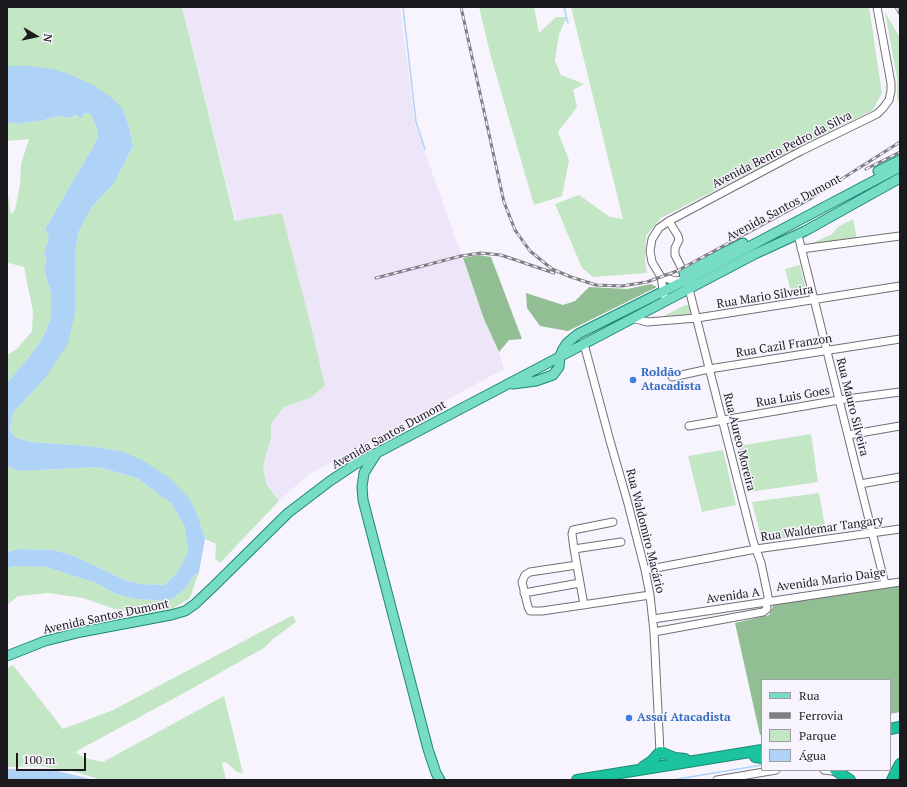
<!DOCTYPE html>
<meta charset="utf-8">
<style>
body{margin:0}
#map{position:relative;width:907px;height:787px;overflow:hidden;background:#f8f4fe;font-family:"PT Serif",serif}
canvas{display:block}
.frame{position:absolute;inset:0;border:8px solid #1c1a1e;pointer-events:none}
.legend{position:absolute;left:761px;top:679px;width:130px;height:92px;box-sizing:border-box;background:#f8f4fe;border:1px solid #a09da4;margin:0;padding:5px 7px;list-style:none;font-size:12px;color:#1c1a1e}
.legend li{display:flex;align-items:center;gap:8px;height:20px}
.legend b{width:20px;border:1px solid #a09da4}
.north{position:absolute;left:16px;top:16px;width:40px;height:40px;-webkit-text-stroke:3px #f8f4fe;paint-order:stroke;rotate:99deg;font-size:11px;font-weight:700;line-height:16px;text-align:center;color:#1c1a1e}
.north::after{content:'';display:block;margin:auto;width:14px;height:18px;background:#1c1a1e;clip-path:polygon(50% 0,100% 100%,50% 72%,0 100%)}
.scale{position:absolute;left:16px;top:753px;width:70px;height:18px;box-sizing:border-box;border:2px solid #1c1a1e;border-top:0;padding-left:5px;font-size:12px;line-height:14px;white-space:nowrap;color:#1c1a1e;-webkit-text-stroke:3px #f8f4fe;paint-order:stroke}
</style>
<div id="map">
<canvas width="907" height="787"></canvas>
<div class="frame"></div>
<ul class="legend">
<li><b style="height:5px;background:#76dcc5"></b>Rua</li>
<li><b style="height:5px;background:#807d84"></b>Ferrovia</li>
<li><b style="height:11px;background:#c3e6c4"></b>Parque</li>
<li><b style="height:11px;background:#afd3f6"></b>Água</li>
</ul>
<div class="north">N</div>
<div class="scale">100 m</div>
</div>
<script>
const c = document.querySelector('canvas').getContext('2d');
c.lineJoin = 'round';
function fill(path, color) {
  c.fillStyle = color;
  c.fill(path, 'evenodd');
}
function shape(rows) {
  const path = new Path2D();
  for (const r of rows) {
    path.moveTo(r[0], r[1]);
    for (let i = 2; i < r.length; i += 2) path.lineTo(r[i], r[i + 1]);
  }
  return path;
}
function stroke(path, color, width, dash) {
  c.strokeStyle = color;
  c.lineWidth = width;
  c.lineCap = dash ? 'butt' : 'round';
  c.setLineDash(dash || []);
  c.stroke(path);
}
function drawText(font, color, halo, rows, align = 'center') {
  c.font = font + ' "PT Serif",serif';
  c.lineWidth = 3;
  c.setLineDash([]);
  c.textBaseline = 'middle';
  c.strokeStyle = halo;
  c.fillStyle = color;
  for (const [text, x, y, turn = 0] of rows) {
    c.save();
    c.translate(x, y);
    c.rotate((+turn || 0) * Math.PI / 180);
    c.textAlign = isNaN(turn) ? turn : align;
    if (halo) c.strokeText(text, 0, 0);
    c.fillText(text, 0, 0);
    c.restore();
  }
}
const built = shape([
 [182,7,400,7,415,124,484,319,499,352,504,369,308,475,279,501,266,484,263,466,271,437,271,424,284,407,310,398,325,386,314,338,282,213,236,221]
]);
const green = shape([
 [7,7,182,7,235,221,282,213,314,338,325,386,310,398,284,407,271,424,271,437,263,466,266,484,279,501,220,563,215,559,216,544,205,539,197,513,121,451,90,446,32,442,17,438,10,431,11,421,13,413,46,377,75,252,79,231,92,207,115,182,133,146,129,127,123,109,31,66,7,66],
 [479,7,534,7,539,33,556,17,567,17,559,34,555,61,561,75,584,84,573,90,577,107,558,132,569,160,562,196,534,205,491,57],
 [571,7,869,7,882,93,873,110,661,218,646,236,645,261,647,273,593,277,582,268,555,204,579,195,610,217,623,219],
 [885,12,900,38,900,107,897,97,897,78],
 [84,113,91,114,98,131,97,140,45,229,49,236,44,255,47,261,44,269,51,294,51,317,46,331,37,347,7,383,7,355,17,349,32,331,33,312,24,267,9,263,7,264,7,196,8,195,11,214,15,210,20,184,21,164,29,139,7,141,7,122,17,124,44,120,59,116,71,118],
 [853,219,857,239,808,245,832,234,839,226],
 [800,265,807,294,792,296,785,269],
 [685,305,690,305,691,309,689,317,663,319,664,316],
 [811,434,818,482,749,492,738,446],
 [723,450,736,505,702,512,688,456],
 [7,466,20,471,98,467,137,478,172,504,185,527,188,552,177,573,164,585,141,584,127,581,72,555,53,550,19,549,7,552],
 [819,493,826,532,762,542,752,502],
 [16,566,46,567,96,583,116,594,136,599,169,601,184,590,194,576,199,572,190,598,172,609,143,616,112,608,83,598,48,593,18,596,7,605,7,568],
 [293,615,296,622,273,639,264,648,184,693,75,752,85,758,103,762,224,696,243,773,237,772,226,762,222,763,226,780,100,780,77,772,39,766,7,767,7,668,13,665,63,729,113,710]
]);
const forest = shape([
 [479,255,491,257,522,339,509,340,499,352,484,319,463,258],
 [651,284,657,287,568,331,540,326,527,308,526,293,563,305,575,301,589,287,627,289],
 [900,586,900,712,890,714,890,680,762,680,762,735,760,735,735,623,769,615,774,604]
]);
const water = shape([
 [7,66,31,66,52,69,69,74,95,86,113,99,123,109,129,127,133,146,115,182,92,207,79,231,75,252,75,313,68,344,46,377,13,413,11,421,10,431,17,438,32,442,90,446,121,451,144,461,168,477,188,497,197,513,205,539,199,572,194,576,184,590,169,601,136,599,116,594,96,583,46,567,16,566,7,568,7,552,19,549,53,550,72,555,127,581,141,584,164,585,177,573,188,552,185,527,172,504,137,478,98,467,20,471,7,466,7,383,37,347,46,331,51,317,51,294,44,269,47,261,44,255,49,236,45,229,97,140,98,131,91,114,84,113,81,118,76,115,71,118,59,116,44,120,17,124,7,122],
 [7,769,49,769,95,780,7,780]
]);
const stream = shape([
 [403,7,416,122,425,149],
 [564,7,568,23],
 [672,780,762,765]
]);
const minor = shape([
 [669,221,678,236,679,240,675,248,675,255,684,273],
 [798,235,885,584],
 [801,249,900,236],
 [661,277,676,281,684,280],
 [689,289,753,541,761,563,769,601],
 [664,295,661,277,652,262,650,251,652,239,659,228,669,221,801,151,877,114,884,107,889,100,891,91,891,83,877,7],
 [632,318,647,322,697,318,900,286],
 [584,344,610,441,627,500,645,570,650,595,654,632,660,752],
 [672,377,709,369,900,339],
 [689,426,839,400,900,392],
 [848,435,900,426],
 [860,484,900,477],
 [574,549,572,534,573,530,613,522],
 [577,565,530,572,525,575,522,582,528,607,530,611,542,611,650,595],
 [645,570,756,549,900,529],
 [524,593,580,583],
 [584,605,574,549,621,542],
 [653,619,900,582],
 [654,632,763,612,767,609,766,601],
 [824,770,840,772],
 [717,780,776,770]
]);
const major = shape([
 [878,171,900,160],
 [688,286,684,273,743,243],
 [513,384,536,381,553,375,559,367,560,356,563,349,567,343,578,334,686,280,900,167],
 [376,454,364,473,362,487,363,500,428,749,436,773,440,780],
 [7,656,45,641,81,632,171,615,185,611,195,604,214,586,288,513,330,481,354,465,755,254,805,231,900,178]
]);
const highway = shape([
 [890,729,900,727],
 [755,757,762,758],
 [643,767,652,761,660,752,675,758,685,759],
 [835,770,850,780],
 [577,780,762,750],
 [892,780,900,764]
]);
const rail = shape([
 [461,7,504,202,515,230,530,251,552,269,571,277,596,285,622,286,647,282,677,271,810,199,900,142],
 [896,7,900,14],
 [866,169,900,152],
 [376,278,461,256,481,253,501,255,554,273]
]);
const markers = [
 [633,380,4,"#3f7fe0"],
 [629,718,4,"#3f7fe0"]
];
const streetNames = [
 ["Avenida Bento Pedro da Silva",782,150,-27],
 ["Avenida Santos Dumont",784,208,-28],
 ["Rua Mario Silveira",765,297,-9],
 ["Rua Cazil Franzon",784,346,-9],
 ["Rua Luis Goes",793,397,-10],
 ["Rua Mauro Silveira",852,407,76],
 ["Avenida Santos Dumont",389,435,-29],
 ["Rua Aureo Moreira",739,442,76],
 ["Rua Waldemar Tangary",822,529,-8],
 ["Rua Waldomiro Macário",645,531,76],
 ["Avenida Mario Daige",831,580,-8],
 ["Avenida A",733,596,-8],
 ["Avenida Santos Dumont",106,617,-12]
];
const shopNames = [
 ["Roldão",641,373],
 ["Atacadista",641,387],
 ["Assaí Atacadista",637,718]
];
fill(built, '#ece6f8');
fill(green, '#c3e6c4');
fill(forest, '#91be93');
fill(water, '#afd3f6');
stroke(stream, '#afd3f6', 1.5);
stroke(minor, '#726f77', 9);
stroke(major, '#1b8872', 11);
stroke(highway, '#1b8872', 12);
stroke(minor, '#fff', 7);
stroke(major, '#76dcc5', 9);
stroke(highway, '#1bc49f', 10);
stroke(rail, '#807d84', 3);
stroke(rail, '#f8f4fe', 1.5, [4.5]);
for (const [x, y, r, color] of markers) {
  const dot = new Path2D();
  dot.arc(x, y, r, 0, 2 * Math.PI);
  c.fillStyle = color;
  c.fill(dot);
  stroke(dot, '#f8f4fe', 1.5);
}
drawText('12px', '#1c1a1e', '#f8f4fe', streetNames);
drawText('bold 12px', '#366cbe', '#f8f4fe', shopNames, 'left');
</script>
